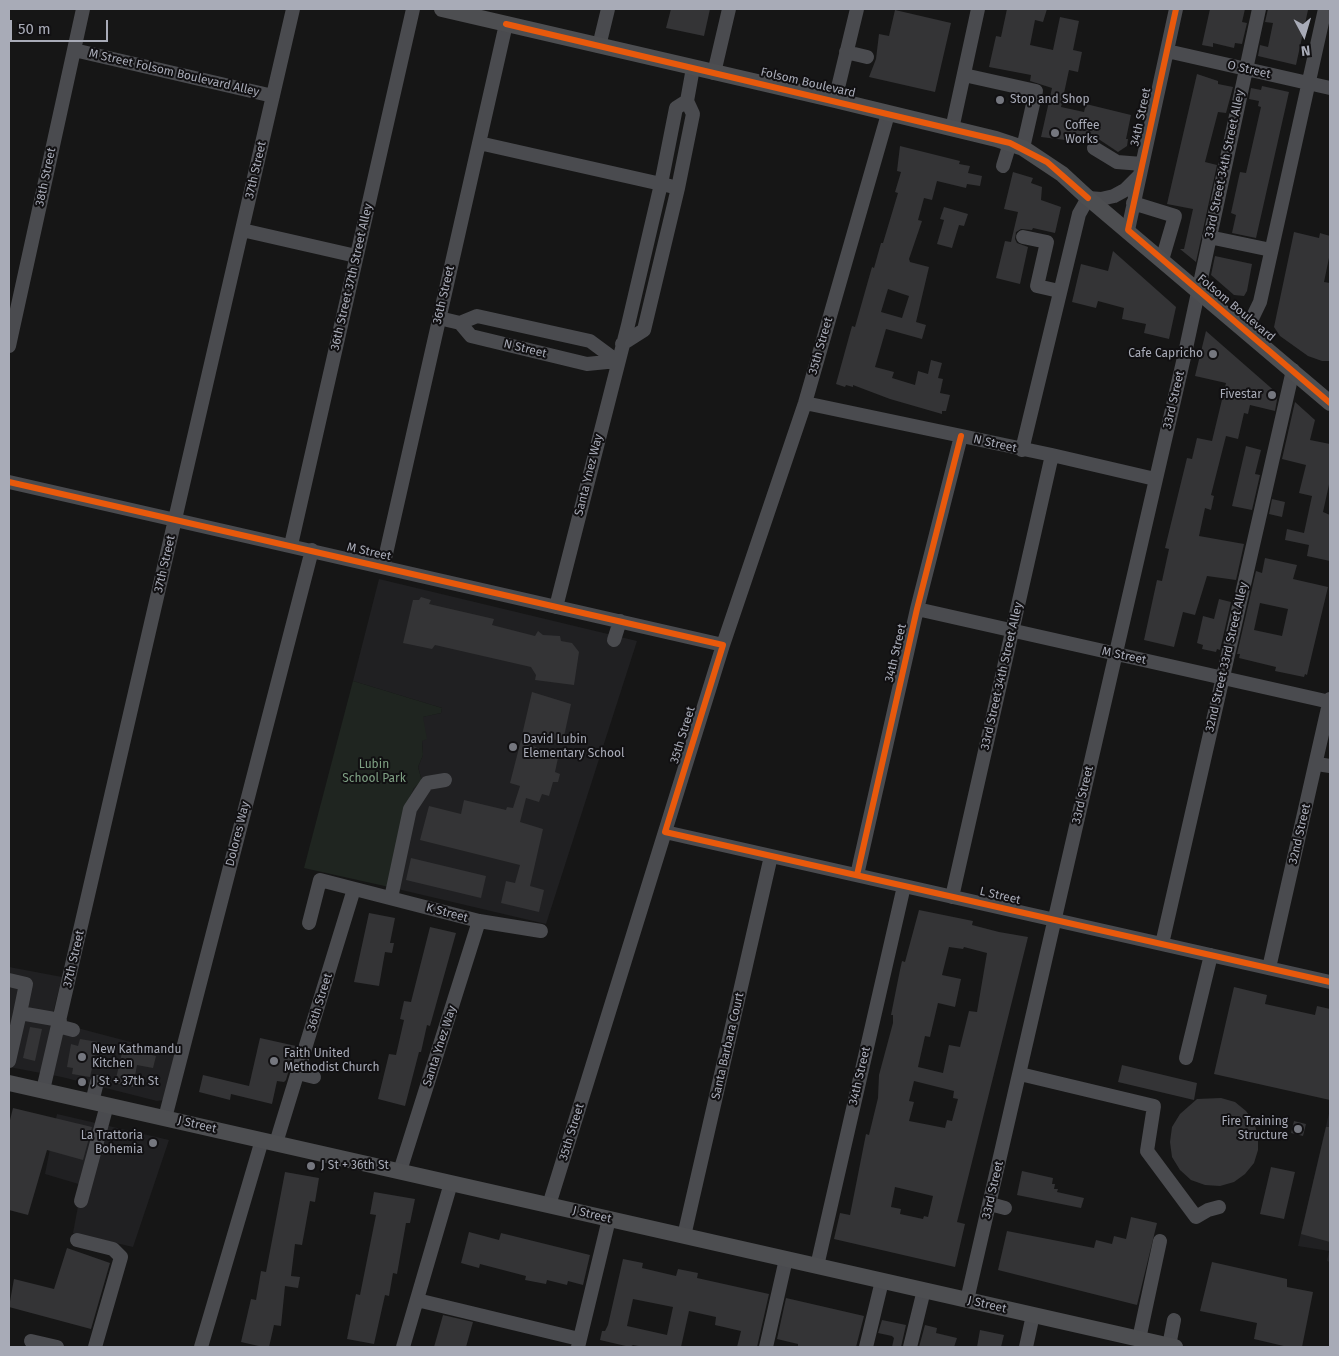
<!DOCTYPE html>
<style>
body{margin:0}
#map{position:relative;width:1339px;height:1356px;overflow:hidden;background:#161616;font-family:"Fira Sans",sans-serif}
canvas{display:block}
.frame{position:absolute;inset:0;border:10px solid #a8abb7;pointer-events:none}
.north{position:absolute;left:1279px;top:10px;width:50px;height:50px;-webkit-text-stroke:4px #111012;paint-order:stroke;rotate:174deg;font-size:14px;font-weight:700;line-height:20px;text-align:center;color:#a8abb7}
.north::after{content:'';display:block;margin:auto;width:18px;height:22px;background:#a8abb7;clip-path:polygon(50% 0,100% 100%,50% 72%,0 100%)}
.scale{position:absolute;left:10px;top:20px;width:98px;height:22px;box-sizing:border-box;border:2px solid #a8abb7;border-top:0;padding-left:6px;font-size:15px;line-height:18px;white-space:nowrap;color:#a8abb7;-webkit-text-stroke:4px #111012;paint-order:stroke}
</style>
<div id="map">
<canvas width="1339" height="1356"></canvas>
<div class="frame"></div>
<div class="north">N</div>
<div class="scale">50 m</div>
</div>
<script>
const c = document.querySelector('canvas').getContext('2d');
c.lineJoin = 'round';
function fill(path, color) {
  c.fillStyle = color;
  c.fill(path, 'evenodd');
}
function shape(rows) {
  const path = new Path2D();
  for (const r of rows) {
    path.moveTo(r[0], r[1]);
    for (let i = 2; i < r.length; i += 2) path.lineTo(r[i], r[i + 1]);
  }
  return path;
}
function stroke(path, color, width, dash) {
  c.strokeStyle = color;
  c.lineWidth = width;
  c.lineCap = dash ? 'butt' : 'round';
  c.setLineDash(dash || []);
  c.stroke(path);
}
function drawText(font, color, halo, rows, align = 'center') {
  c.font = font + ' "Fira Sans",sans-serif';
  c.lineWidth = 4;
  c.setLineDash([]);
  c.textBaseline = 'middle';
  c.strokeStyle = halo;
  c.fillStyle = color;
  for (const [text, x, y, turn = 0] of rows) {
    c.save();
    c.translate(x, y);
    c.rotate((+turn || 0) * Math.PI / 180);
    c.textAlign = isNaN(turn) ? turn : align;
    if (halo) c.strokeText(text, 0, 0);
    c.fillText(text, 0, 0);
    c.restore();
  }
}
const built = shape([
 [379,579,637,641,546,924,389,887,409,799,414,788,422,781,418,767,423,755,422,740,426,739,422,717,441,713,442,708,353,681],
 [9,967,62,977,51,1021,176,1054,164,1100,157,1101,62,1077,9,1067],
 [1330,1109,1330,1262,1327,1261,1329,1251,1298,1246],
 [57,1114,169,1140,133,1247,73,1233,82,1185,45,1174]
]);
const green = shape([
 [353,681,442,708,441,713,423,717,427,739,422,741,423,755,418,767,422,781,414,788,409,799,389,887,304,868]
]);
const building = shape([
 [671,9,710,9,704,36,666,28],
 [1007,9,1047,9,1043,22,1035,20,1030,45,1053,50,1060,17,1079,21,1073,50,1082,52,1078,72,1069,70,1061,107,1084,112,1086,104,1131,115,1126,139,1128,139,1127,146,1118,152,1100,140,1067,132,1065,140,1041,137,1052,88,1030,81,1031,75,989,67,996,36,1001,37],
 [1210,9,1245,9,1242,22,1247,23,1242,44,1235,43,1234,48,1213,43,1213,47,1202,45],
 [1268,9,1308,10,1296,65,1258,56,1260,45,1268,47,1273,23,1265,22],
 [895,10,951,23,935,92,869,77,876,59,879,34,889,36],
 [1197,74,1218,81,1218,84,1233,87,1226,113,1218,112,1205,162,1217,165,1196,262,1180,249,1184,249,1193,209,1167,204],
 [1262,86,1289,92,1256,238,1232,233,1236,215,1231,213,1240,172,1246,173,1261,107,1258,106,1259,101,1249,99,1251,88,1261,90],
 [900,146,960,161,959,164,970,166,968,173,982,176,980,186,967,184,966,188,937,181,932,200,924,198,918,220,922,221,909,259,910,262,929,267,916,322,926,325,922,339,886,329,875,367,894,372,892,378,915,385,918,371,928,374,931,360,942,363,938,378,943,379,940,393,950,395,946,411,942,411,942,414,890,399,853,385,853,387,846,385,845,387,836,384,852,326,855,327,872,267,874,268,881,243,883,243,898,193,895,192,901,172,897,171],
 [888,289,909,296,902,318,881,312],
 [1013,172,1033,178,1031,183,1042,187,1041,200,1061,207,1055,233,1033,228,1032,230,1021,229,1016,232,1015,239,1017,243,1028,247,1020,284,996,278,1005,241,1011,242,1018,212,1004,209],
 [944,207,968,214,964,226,959,225,952,248,937,244,944,220,940,219],
 [1294,232,1319,238,1320,233,1330,236,1330,253,1324,282,1330,283,1330,361,1322,361,1308,356,1280,336,1274,327],
 [1113,251,1176,307,1169,339,1144,333,1146,324,1122,319,1124,308,1098,301,1096,308,1072,302,1081,264,1108,271],
 [1215,256,1252,264,1247,291,1244,296,1234,295,1211,275],
 [1206,331,1278,394,1275,411,1250,405,1248,414,1244,413,1238,439,1226,436,1211,495,1214,496,1211,510,1205,508,1199,536,1244,544,1236,580,1207,576,1195,615,1183,612,1174,647,1144,640,1157,580,1162,581,1169,549,1165,548,1187,458,1192,459,1197,438,1212,441,1226,383,1195,376],
 [1295,402,1315,420,1310,440,1330,444,1330,480,1323,512,1330,515,1330,561,1307,556,1309,545,1285,540,1287,529,1304,533,1312,496,1299,493,1306,465,1282,459],
 [1246,446,1261,450,1255,474,1260,475,1252,510,1232,506],
 [1272,499,1285,502,1282,517,1269,514],
 [1265,558,1297,565,1293,579,1328,587,1307,675,1305,674,1304,677,1275,671,1276,667,1239,658,1240,654,1237,654,1256,571,1262,573],
 [1260,603,1288,609,1282,636,1254,630],
 [421,597,431,600,429,604,494,619,492,625,535,636,538,631,543,635,560,636,561,641,572,643,579,652,574,685,535,680,536,675,531,667,435,645,432,649,403,643,413,600,419,600],
 [1219,599,1231,602,1220,650,1217,649,1216,652,1202,649,1203,645,1197,643,1203,616,1214,619],
 [532,692,571,704,563,741,522,735],
 [521,740,558,758,555,772,560,774,558,782,553,782,549,796,542,794,539,802,526,798,520,822,543,829,530,886,544,890,539,912,501,903,506,881,515,883,520,865,420,840,429,806,461,814,464,800,506,810,507,807,513,808,520,786,510,783],
 [411,858,486,876,481,898,406,880],
 [919,910,973,921,972,925,999,932,1028,937,957,1222,965,1224,955,1267,834,1239,840,1213,850,1215,866,1134,869,1135,878,1098,879,1075,893,1023,893,1015,891,1015,900,970,902,961,905,962],
 [949,947,963,949,964,947,987,953,977,1012,969,1011,960,1047,949,1045,943,1073,918,1067,925,1036,930,1037,938,1003,955,1007,961,979,942,975],
 [914,1081,954,1091,953,1098,958,1099,952,1121,947,1120,945,1128,909,1121,914,1102,909,1101],
 [895,1187,933,1196,928,1217,924,1216,923,1219,900,1214,901,1209,891,1207],
 [369,913,395,918,390,943,394,943,392,953,385,952,379,986,354,982],
 [430,927,456,933,430,1026,427,1025,421,1052,419,1052,405,1106,378,1099,389,1054,396,1055,404,1020,400,1019,404,1001,411,1002],
 [1234,987,1267,995,1265,1004,1315,1015,1317,1006,1330,1009,1330,1100,1214,1074],
 [30,1027,42,1029,35,1061,23,1058],
 [260,1038,296,1046,286,1080,284,1082,277,1081,272,1104,231,1094,230,1100,199,1092,203,1075,249,1086],
 [80,1039,98,1042,90,1077,72,1074,73,1068,67,1067,71,1044,78,1046],
 [123,1048,156,1056,153,1068,137,1065,133,1087,115,1083],
 [1122,1065,1197,1083,1194,1100,1118,1082],
 [1221,1098,1235,1102,1246,1111,1254,1122,1258,1136,1258,1150,1254,1163,1245,1174,1234,1182,1220,1186,1205,1185,1191,1180,1180,1170,1172,1157,1170,1142,1172,1127,1180,1114,1197,1099],
 [13,1108,92,1127,83,1160,47,1150,28,1215,9,1210,9,1124],
 [1294,1121,1306,1124,1303,1136,1291,1133],
 [1326,1127,1330,1127,1330,1242,1301,1234],
 [1271,1167,1295,1172,1284,1219,1260,1214],
 [1022,1171,1053,1178,1052,1184,1055,1184,1054,1189,1058,1189,1057,1192,1084,1198,1081,1208,1017,1195],
 [285,1172,319,1178,315,1202,310,1201,302,1245,295,1244,291,1276,300,1277,298,1288,285,1286,281,1326,274,1325,269,1347,263,1347,241,1342,251,1299,256,1300,261,1271,266,1272],
 [374,1192,415,1199,410,1223,406,1223,397,1274,393,1273,389,1296,385,1295,374,1344,347,1339,356,1294,360,1295,376,1215,370,1214],
 [1131,1217,1157,1223,1137,1305,998,1270,1007,1231,1094,1248,1096,1240,1112,1244,1114,1236,1126,1239],
 [469,1232,499,1240,501,1233,590,1255,583,1285,568,1281,567,1285,547,1280,546,1284,525,1280,526,1276,480,1264,479,1268,461,1263],
 [67,1248,110,1263,91,1329,9,1307,14,1279,54,1289],
 [623,1259,643,1263,642,1268,676,1276,678,1269,698,1273,697,1278,769,1294,757,1347,737,1347,741,1331,715,1325,716,1317,689,1311,681,1347,644,1347,633,1345,630,1347,600,1340,602,1331,605,1331,608,1325],
 [633,1299,673,1307,667,1335,627,1326],
 [1212,1262,1287,1279,1287,1287,1313,1292,1302,1347,1288,1347,1254,1339,1257,1323,1200,1311],
 [786,1298,864,1316,856,1347,798,1347,798,1344,777,1339],
 [443,1315,473,1322,466,1347,434,1347],
 [882,1320,906,1325,901,1347,892,1347,894,1338,892,1336,878,1333],
 [925,1325,937,1328,936,1333,957,1338,954,1347,919,1347],
 [980,1330,1004,1335,1001,1347,977,1347]
]);
const minor = shape([
 [599,46,608,9],
 [74,50,273,96],
 [1167,51,1330,88],
 [846,52,867,57],
 [714,73,729,9],
 [964,75,1036,91,1023,148],
 [835,100,857,9],
 [952,129,978,9],
 [479,143,670,186],
 [1094,148,1117,162,1142,164],
 [1003,166,1010,143],
 [1133,203,1175,216,1162,260],
 [242,230,356,256],
 [1128,230,1176,9],
 [1023,237,1047,242,1037,286,1059,291],
 [1209,237,1271,250],
 [439,318,460,323,471,336,587,364,617,361],
 [460,323,477,316,590,341,617,361],
 [1246,331,1260,302,1325,9],
 [622,344,644,330,678,188,693,114,687,101,693,68],
 [9,346,83,9],
 [805,403,1052,455,1155,479],
 [1022,450,1079,214,1088,198,1101,199,1114,196,1125,190,1139,176],
 [9,482,723,645],
 [291,545,413,9],
 [383,567,506,24],
 [556,607,628,325,661,184,676,108,687,101],
 [917,609,1330,702],
 [614,640,620,621],
 [1317,764,1330,766],
 [665,832,1330,982],
 [857,875,917,609,961,436],
 [952,897,1052,455],
 [391,898,410,809,427,783,445,780],
 [309,923,320,880,479,921,541,931],
 [1162,944,1293,370],
 [1269,968,1330,699],
 [9,980,26,984,20,1013],
 [58,1026,73,1030],
 [1186,1058,1211,955],
 [9,1061,20,1013,60,1020],
 [298,1073,314,1077],
 [1020,1074,1154,1106,1147,1151,1196,1217,1208,1210,1219,1207],
 [43,1090,293,9],
 [92,1102,97,1082],
 [165,1118,312,550],
 [276,1143,354,889],
 [400,1171,479,921],
 [81,1201,107,1105],
 [990,1204,1005,1208],
 [549,1205,723,645,805,403,888,114],
 [684,1236,771,856],
 [77,1240,113,1249,121,1257,95,1347],
 [817,1266,904,886],
 [417,1300,579,1339],
 [967,1300,1185,353,1259,9],
 [1139,1339,1160,1241],
 [31,1341,57,1347],
 [1169,1346,1174,1320],
 [201,1347,262,1140],
 [403,1347,451,1183],
 [578,1347,609,1219],
 [766,1347,786,1259],
 [866,1347,882,1281],
 [910,1347,924,1290],
 [1026,1347,1033,1315]
]);
const major = shape([
 [442,9,835,100,996,139,1023,148,1062,174,1088,198,1330,403],
 [9,1083,1175,1347]
]);
const cycleway = shape([
 [1176,9,1128,230,1330,403],
 [506,24,1010,143,1047,162,1088,198],
 [9,482,723,645,665,832,1330,982],
 [857,875,917,609,961,436]
]);
const markers = [
 [1000,100,5,"#75777f"],
 [1055,133,5,"#75777f"],
 [1213,354,5,"#75777f"],
 [1272,395,5,"#75777f"],
 [513,747,5,"#75777f"],
 [82,1057,5,"#75777f"],
 [274,1061,5,"#75777f"],
 [82,1082,5,"#75777f"],
 [1298,1129,5,"#75777f"],
 [153,1143,5,"#75777f"],
 [311,1166,5,"#75777f"]
];
const streetNames = [
 ["O Street",1249,70,13],
 ["M Street Folsom Boulevard Alley",174,73,13],
 ["Folsom Boulevard",808,83,13],
 ["34th Street",1141,117,-78],
 ["33rd Street 34th Street Alley",1225,164,-78],
 ["37th Street",256,170,-77],
 ["38th Street",46,177,-78],
 ["36th Street 37th Street Alley",352,277,-77],
 ["36th Street",444,295,-77],
 ["Folsom Boulevard",1236,308,40],
 ["35th Street",821,346,-74],
 ["N Street",525,349,14],
 ["33rd Street",1174,400,-77],
 ["N Street",995,444,13],
 ["Santa Ynez Way",589,475,-76],
 ["M Street",369,552,13],
 ["37th Street",165,564,-77],
 ["34th Street",896,653,-77],
 ["M Street",1124,656,12],
 ["32nd Street 33rd Street Alley",1227,657,-77],
 ["33rd Street 34th Street Alley",1002,676,-77],
 ["35th Street",683,735,-73],
 ["33rd Street",1083,795,-77],
 ["Dolores Way",238,834,-76],
 ["32nd Street",1300,834,-77],
 ["L Street",1000,896,13],
 ["K Street",447,913,15],
 ["37th Street",74,959,-77],
 ["36th Street",320,1002,-73],
 ["Santa Ynez Way",440,1046,-72],
 ["Santa Barbara Court",728,1046,-77],
 ["34th Street",860,1076,-77],
 ["J Street",197,1125,13],
 ["35th Street",572,1132,-73],
 ["33rd Street",993,1190,-77],
 ["J Street",592,1215,13],
 ["J Street",987,1305,13]
];
const poiNames = [
 ["Stop and Shop",1010,100],
 ["Coffee",1065,126],
 ["Works",1065,140],
 ["Cafe Capricho",1203,354,"right"],
 ["Fivestar",1262,395,"right"],
 ["David Lubin",523,740],
 ["Elementary School",523,754],
 ["New Kathmandu",92,1050],
 ["Kitchen",92,1064],
 ["Faith United",284,1054],
 ["Methodist Church",284,1068],
 ["J St + 37th St",92,1082],
 ["Fire Training",1288,1122,"right"],
 ["Structure",1288,1136,"right"],
 ["La Trattoria",143,1136,"right"],
 ["Bohemia",143,1150,"right"],
 ["J St + 36th St",321,1166]
];
const parkNames = [
 ["Lubin",374,765],
 ["School Park",374,779]
];
fill(built, '#202022');
fill(green, '#1f2520');
fill(building, '#343436');
stroke(minor, '#4a4b4f', 14);
stroke(major, '#4d4e51', 16);
stroke(cycleway, '#e8590c', 6);
for (const [x, y, r, color] of markers) {
  const dot = new Path2D();
  dot.arc(x, y, r, 0, 2 * Math.PI);
  c.fillStyle = color;
  c.fill(dot);
  stroke(dot, '#111012', 2);
}
drawText('12px', '#a8abb7', '#111012', streetNames);
drawText('12px', '#a8abb7', '#111012', poiNames, 'left');
drawText('12px', '#7fa184', '#111012', parkNames);
</script>
